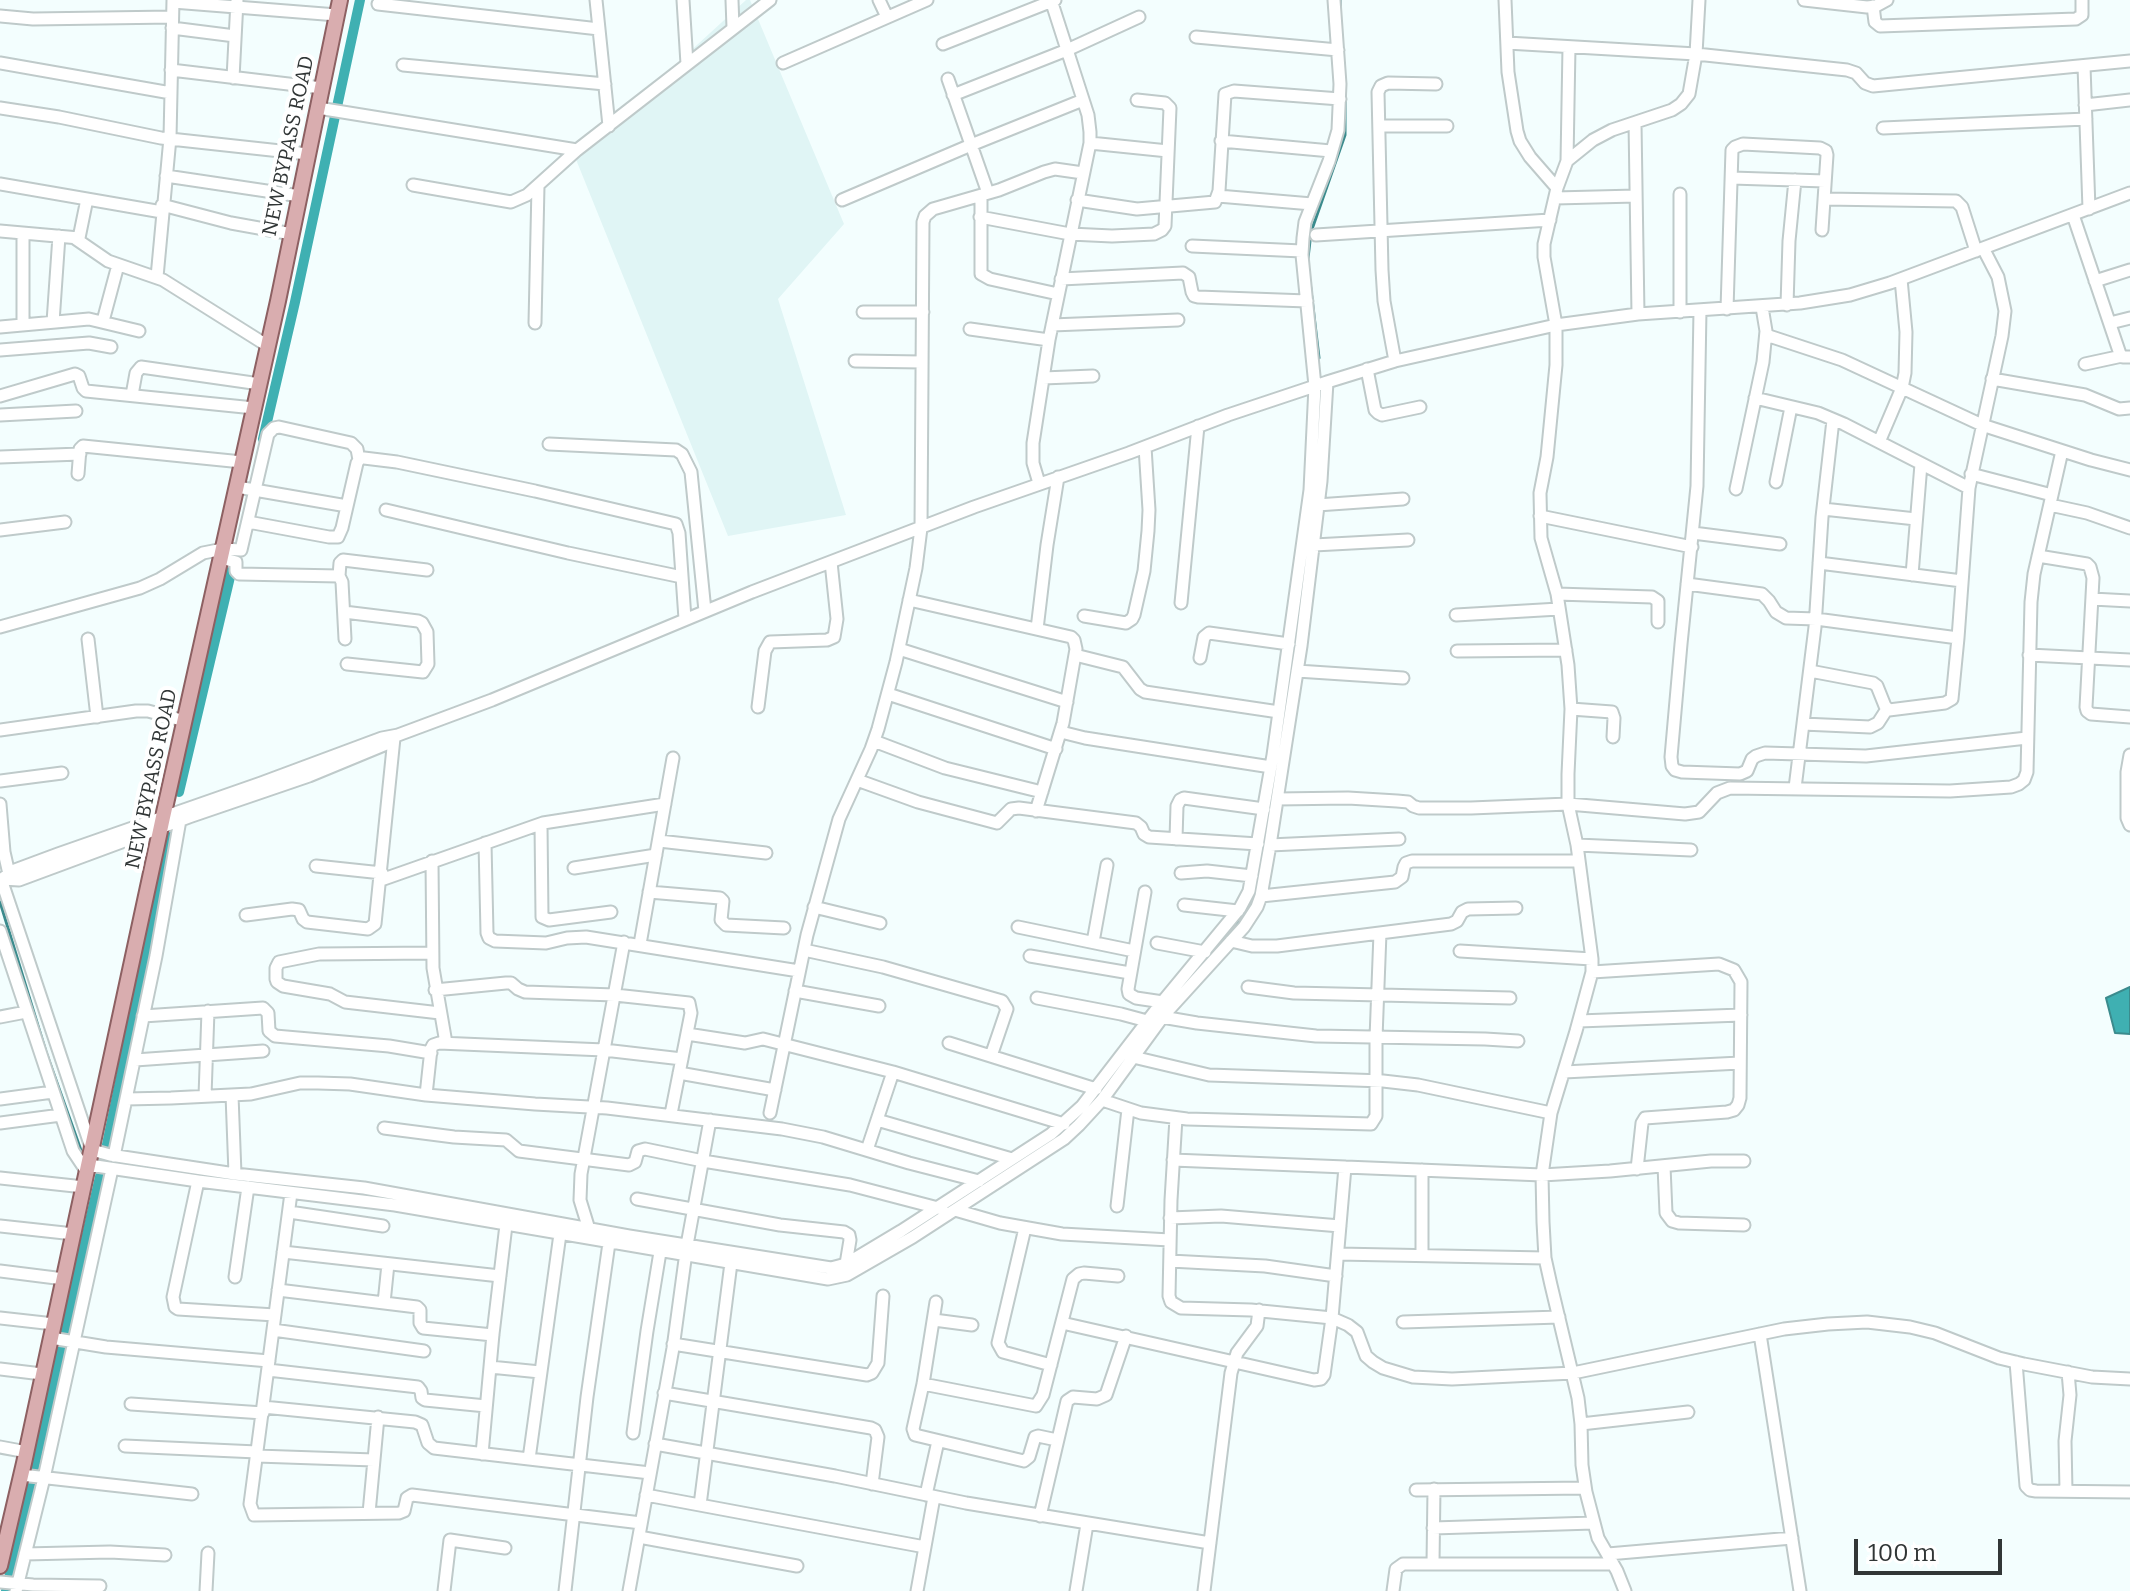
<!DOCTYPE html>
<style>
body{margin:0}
#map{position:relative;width:2130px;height:1591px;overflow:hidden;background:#f3fefe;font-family:Bitter,serif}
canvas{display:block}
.scale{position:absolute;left:1854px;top:1539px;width:148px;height:36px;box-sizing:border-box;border:4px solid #313636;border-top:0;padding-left:10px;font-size:24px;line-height:28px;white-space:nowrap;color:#313636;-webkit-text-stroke:6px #fff;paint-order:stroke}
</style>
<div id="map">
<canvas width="2130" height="1591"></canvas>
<div class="scale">100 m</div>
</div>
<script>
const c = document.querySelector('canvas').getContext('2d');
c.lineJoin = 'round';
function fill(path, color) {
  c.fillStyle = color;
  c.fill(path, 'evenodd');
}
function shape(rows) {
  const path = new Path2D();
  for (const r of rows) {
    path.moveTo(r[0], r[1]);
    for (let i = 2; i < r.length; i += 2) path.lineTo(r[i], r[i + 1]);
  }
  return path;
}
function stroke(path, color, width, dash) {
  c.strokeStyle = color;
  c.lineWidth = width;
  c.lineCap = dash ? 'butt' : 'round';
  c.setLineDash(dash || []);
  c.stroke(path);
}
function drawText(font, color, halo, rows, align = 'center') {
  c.font = font + ' Bitter,serif';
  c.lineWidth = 8;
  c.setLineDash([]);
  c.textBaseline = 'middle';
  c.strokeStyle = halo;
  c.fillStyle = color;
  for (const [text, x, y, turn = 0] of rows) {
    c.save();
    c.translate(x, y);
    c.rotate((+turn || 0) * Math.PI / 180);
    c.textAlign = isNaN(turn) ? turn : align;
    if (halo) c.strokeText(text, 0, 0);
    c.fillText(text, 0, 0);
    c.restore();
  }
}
const built = shape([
 [746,0,750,0,844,224,778,299,846,515,728,536,575,157]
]);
const water = shape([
 [2130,987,2130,1034,2115,1033,2106,998,2130,987]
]);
const stream = shape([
 [1340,0,1340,9],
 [1308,258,1311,232,1345,135,1345,100],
 [1310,282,1319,358],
 [1302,593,1304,572],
 [1294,644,1301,600],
 [1257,877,1271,798],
 [0,902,46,1052,83,1156],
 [1210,953,1245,913,1250,905,1253,892],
 [1110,1078,1120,1066],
 [249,1181,298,1186]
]);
const canal = shape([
 [263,439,295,302,360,0],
 [179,792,234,560],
 [6,1591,104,1159,170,837]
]);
const minor = shape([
 [596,0,609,126],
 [683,0,687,64],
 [732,0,733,28],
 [879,0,887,17],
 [1505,0,1508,72,1517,131,1520,141,1530,157,1557,188],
 [1804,0,1867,7,1876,6,1887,0],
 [173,2,337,15],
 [378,4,599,29],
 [1873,6,1875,22,1880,26,2076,19,2082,15,2082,0],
 [0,16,33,19,172,17],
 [172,28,235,36],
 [1196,37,1338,50],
 [1507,43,1696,54,1847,70,1856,73,1865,83,1873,86,2130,61],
 [943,44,1055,0],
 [0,63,171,93],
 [783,63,927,0],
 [403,65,605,84],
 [2084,66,2089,209],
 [171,70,322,88],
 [233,78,237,1],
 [948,79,988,193],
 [953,95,1067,50,1139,17],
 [2085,105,2130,100],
 [0,108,59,117,161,138,308,154],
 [318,108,577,150,770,0],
 [1635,123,1638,314],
 [1379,126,1447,126],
 [1883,128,2086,119],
 [1221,141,1331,151],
 [1090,143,1168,151],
 [1567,161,1569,47],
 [166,176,300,196],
 [1732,178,1825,181],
 [0,184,162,212],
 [413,185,511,202,527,195,577,150],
 [981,196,981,274,990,279,1058,294],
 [1218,196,1312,204],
 [1555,198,1636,196],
 [1824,199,1956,201,1962,207,1976,251],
 [842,200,971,145,1083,100],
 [1077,200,1137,209,1215,202,1219,191,1225,94,1234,91,1340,99],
 [162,205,231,223,292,234],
 [2073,215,2120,354,2123,357,2130,357],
 [980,217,1070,234,1112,236,1154,234,1162,230,1165,226,1170,108,1165,103,1137,100],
 [0,231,79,238,87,199],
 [23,233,23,325],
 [1316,235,1550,220],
 [76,239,108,261,163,280,268,346],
 [1192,246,1302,251],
 [157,277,170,138,173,0],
 [1061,279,1183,273,1189,277,1192,292,1194,296,1198,297,1307,301],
 [2095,281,2130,270],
 [1787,305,1789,241,1795,180],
 [1727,309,1732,150,1735,147,1743,144,1820,148,1826,151,1827,155,1822,230],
 [1700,310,1697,486,1681,644,1671,757,1672,766,1675,770,1682,772,1740,774,1747,771,1752,759,1756,756,1765,753,1866,756,2027,738],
 [863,312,923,312],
 [1680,312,1680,194],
 [103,321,118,265],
 [53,322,59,236],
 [535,323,538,186],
 [2110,323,2130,318],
 [1052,325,1178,320],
 [0,327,89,319,139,331],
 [970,329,1049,340],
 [1766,335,1842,360,1982,425,2091,460,2130,470],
 [0,350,89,343,111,347],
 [855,361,922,362],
 [1395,361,1384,301,1382,270,1378,92,1381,86,1388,83,1436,84],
 [2085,364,2122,356],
 [1367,369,1375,410,1378,413,1382,415,1420,407],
 [1043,378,1093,376],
 [1992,379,2085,395,2119,409,2130,408],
 [132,395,136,373,141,367,260,384],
 [0,396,75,374,79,376,83,388,86,391,254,408],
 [1755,398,1818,413,1844,424,1969,488],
 [0,415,76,411],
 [1879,442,1902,388,1905,373,1906,332,1901,279],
 [549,444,676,450,682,454,691,472,705,611],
 [0,457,80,454],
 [78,474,80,449,83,446,242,462],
 [1971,474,2052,495],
 [1776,482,1791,407],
 [1039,483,1033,463,1033,443,1049,340,1090,143,1090,132,1088,115,1051,0],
 [237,487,347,506],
 [1736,489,1763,362,1766,331,1762,307],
 [1317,505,1403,499],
 [2050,505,2087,513,2130,528],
 [1823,509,1916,519],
 [386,510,568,553,682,577],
 [1540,516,1692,547],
 [248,522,329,537,338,537,342,528,357,463,360,458,364,458,397,462,535,491,676,524,679,533,685,619],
 [0,530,65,522],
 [1693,533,1780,544],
 [1314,545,1408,540],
 [2038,556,2087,564,2090,567,2093,578,2086,707,2087,711,2091,714,2130,717],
 [221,558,236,562,236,571,239,574,339,576,342,582,345,639],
 [1819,563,1962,581],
 [1912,575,1921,464],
 [339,576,340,563,343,560,427,570],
 [1687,584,1762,594,1769,601,1776,612,1786,618,1816,619,1958,638],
 [1557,594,1652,597,1658,601,1658,622],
 [2092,599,2130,601],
 [909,600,1071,637,1074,640,1076,649,1063,723,1036,811],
 [1181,603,1198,426],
 [344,612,418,621,422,623,427,632,428,664,423,672,347,664],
 [1456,615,1559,609],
 [1084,616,1126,623,1132,619,1134,615,1144,571,1148,531,1149,510,1145,447],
 [0,627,140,588,160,579,203,553,223,549,241,550,268,434,274,428,279,427,351,443,357,449,359,460],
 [1037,629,1047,545,1058,477],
 [88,639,97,717],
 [899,649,1067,702],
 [1457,651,1566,650],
 [1075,655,1123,667,1140,689,1145,692,1279,712],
 [2029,655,2130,660],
 [1200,658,1204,637,1209,633,1289,644],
 [1297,671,1403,678],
 [1810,671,1873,683,1877,686,1885,706,1889,710,1945,703,1952,699,1958,638,1969,488,2002,336,2005,311,1998,277,1983,248],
 [888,694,1056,749],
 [758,707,765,651,770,642,827,640,834,637,837,619,831,562],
 [1571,709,1612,712,1614,718,1613,737],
 [1803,724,1870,727,1878,723,1887,709],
 [0,730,136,711,148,711,185,721],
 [1061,732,1085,738,1271,767],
 [874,741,945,768,1042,792],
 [2130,755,2127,772,2127,818,2130,825],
 [857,780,918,802,997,823,1011,809,1019,808,1136,823,1141,827,1144,834,1149,837,1258,844],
 [0,781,62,773],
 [1795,788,1815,627,1822,517,1833,420],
 [1277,799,1348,798,1397,801,1408,802,1413,806,1419,808,1471,808,1568,804,1685,814,1699,812,1717,793,1730,788,1950,791,2011,787,2019,784,2024,780,2027,772,2031,602,2034,574,2062,451],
 [0,804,4,852,9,874],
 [541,824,542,917,549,920,611,912],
 [1176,839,1177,806,1180,800,1184,798,1264,809],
 [659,841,766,853],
 [485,843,487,933,489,938,495,941,546,943,567,938,586,937,799,971],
 [1270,845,1399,839],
 [1577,845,1691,850],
 [432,861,433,968,446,1043],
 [316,866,382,873],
 [574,868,656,855],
 [1181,873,1207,871,1252,876],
 [1,879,92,1150,110,1155,235,1174,364,1188,629,1236,831,1268,846,1264,901,1231,1051,1134,1082,1106,1159,1006,1240,908,1249,891,1273,755,1310,490,1315,386,1302,255,1303,238,1305,222,1329,161,1338,130,1340,84,1334,0],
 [3,879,19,880,189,817,309,776,384,745,394,738],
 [0,880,15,870,58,854,261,783,382,738,398,735,492,700,752,592,974,507,1129,453,1228,415,1327,382,1395,361,1556,325,1638,314,1800,303,1850,295,1890,283,2130,193],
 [381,880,543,823,665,804],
 [649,892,720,898,723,901,721,920,726,925,784,928],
 [1145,892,1128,989,1129,994,1136,998,1163,1002],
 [1261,896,1395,882,1402,877,1404,867,1406,863,1412,861,1579,861],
 [1184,905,1238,911],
 [814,907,880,923],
 [246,915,292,909,299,910,303,919,307,922,368,929,375,924,394,738],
 [1018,927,1134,951],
 [0,931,73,1151,87,1172],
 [1231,941,1252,946,1277,946,1451,924,1457,921,1462,912,1468,909,1516,908],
 [1093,942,1107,865],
 [1157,943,1205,952],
 [640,944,673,758],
 [804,950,883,967,1002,1001,1007,1009,991,1056],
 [1460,951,1592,959],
 [432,953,319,954,279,962,276,968,276,979,277,982,283,986,330,994,345,1002,440,1013],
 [1030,956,1130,973],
 [1592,972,1719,964,1734,970,1741,982,1740,1098,1738,1105,1734,1110,1727,1112,1645,1118,1642,1123,1637,1169],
 [1248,987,1294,993,1510,998],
 [435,990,506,983,511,983,518,989,525,992,615,995,689,1003,691,1013,671,1114],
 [795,991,879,1006],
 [1037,998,1121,1014,1147,1021],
 [143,1016,263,1008,268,1013,269,1031,275,1036,389,1046,431,1053],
 [0,1017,26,1012],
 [1162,1017,1197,1023,1316,1036,1485,1039,1518,1041],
 [1579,1021,1741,1015],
 [687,1034,745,1043,763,1039,893,1072,1064,1124],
 [949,1043,1096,1089],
 [1133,1057,1209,1075,1383,1081,1418,1085,1551,1113],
 [135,1060,263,1051],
 [1564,1072,1740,1063],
 [679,1073,775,1090],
 [232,1095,235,1174],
 [426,1095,431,1049,433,1045,439,1043,604,1050,682,1059],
 [205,1096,208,1011],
 [0,1099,53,1092],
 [126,1099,171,1098,251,1094,300,1083,318,1083,350,1084,426,1095,535,1104,607,1108,782,1129,823,1137,909,1163,979,1181],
 [1102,1100,1141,1113,1187,1119,1371,1124,1376,1116,1376,1038,1380,933],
 [770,1113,807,935,839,819,871,749,878,729,896,662,916,568,921,528,923,222,925,216,933,209,999,190,1044,172,1055,169,1083,173],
 [1176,1118,1171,1200,1169,1296,1171,1302,1181,1308,1251,1310,1332,1318,1348,1325,1357,1332,1366,1356,1373,1362,1383,1368,1413,1377,1452,1379,1573,1373,1784,1329,1828,1324,1867,1322,1910,1327,1935,1333,1999,1358,2024,1364,2092,1377,2130,1379],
 [877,1120,1012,1159],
 [0,1123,61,1115],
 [384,1128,454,1137,506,1140,519,1151,629,1165,635,1162,638,1151,645,1149,703,1161,850,1185,942,1209],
 [867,1150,893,1072],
 [114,1156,156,956,180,820],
 [1173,1160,1542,1175,1610,1171,1711,1161,1744,1161],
 [89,1165,198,1181,395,1205,828,1279,847,1275,913,1237,1064,1139,1079,1125,1102,1100,1164,1015,1244,927,1257,907,1261,896,1270,845,1301,646,1321,481,1327,382],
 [1664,1166,1666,1213,1672,1221,1679,1223,1744,1225],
 [1422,1170,1422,1255],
 [0,1178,84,1187],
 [198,1181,173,1297,175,1307,178,1309,275,1315],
 [291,1193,250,1504,254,1515,399,1513,404,1511,407,1498,412,1495,641,1523],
 [637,1199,780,1225,844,1232,849,1235,850,1240,846,1264],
 [1117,1206,1128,1109],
 [955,1210,1000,1223,1062,1234,1170,1240],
 [289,1212,383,1226],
 [1170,1218,1221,1216,1340,1226],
 [0,1226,74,1234],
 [1025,1228,998,1343,1003,1352,1051,1365],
 [587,1232,588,1226,580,1200,581,1174,624,942],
 [283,1252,500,1276],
 [1338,1254,1545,1258],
 [1170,1261,1265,1266,1336,1276],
 [0,1271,64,1279],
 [235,1277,248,1187],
 [278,1290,417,1307,420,1310,420,1323,423,1328,493,1335],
 [936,1302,923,1384,913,1429,915,1435,1024,1461,1029,1457,1035,1437,1038,1436,1057,1440],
 [384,1303,388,1264],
 [0,1318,54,1324],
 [934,1320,972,1325],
 [1403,1322,1559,1317],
 [1062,1323,1314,1380,1321,1379,1324,1375,1332,1318,1345,1167],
 [273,1330,424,1351],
 [1760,1334,1800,1591],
 [51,1338,106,1347,269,1361],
 [673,1344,867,1375,872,1373,878,1363,883,1296],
 [2016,1362,2026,1486,2030,1490,2036,1491,2130,1492],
 [490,1367,540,1372],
 [0,1369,42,1374],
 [268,1370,418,1387,421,1391,422,1398,425,1400,486,1406],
 [923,1384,1036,1406,1043,1395,1073,1279,1079,1274,1084,1273,1118,1276],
 [664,1393,871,1428,875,1430,878,1437,872,1484],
 [131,1404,263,1413],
 [263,1407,415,1422,422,1425,428,1443,434,1448,650,1473],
 [1581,1424,1688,1412],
 [633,1433,647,1331,660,1252],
 [655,1444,835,1476,966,1503,1210,1543],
 [125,1446,257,1452],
 [0,1447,27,1452],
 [482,1454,493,1334,506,1225],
 [257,1456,374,1460],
 [529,1459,560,1234],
 [21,1475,192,1494],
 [1416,1490,1585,1488],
 [2066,1491,2065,1441,2070,1395,2068,1372],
 [646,1495,925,1547],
 [926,1495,938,1441],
 [700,1505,731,1263],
 [369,1513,378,1417],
 [1040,1516,1067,1401,1073,1397,1097,1399,1106,1395,1126,1336],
 [1433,1528,1593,1523],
 [639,1537,797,1566],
 [25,1554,110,1552,165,1555],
 [1608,1554,1792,1538],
 [1433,1563,1434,1489],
 [0,1582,33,1585,100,1586],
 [16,1591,44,1478,112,1169],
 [206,1591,208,1553],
 [444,1591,450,1540,505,1548],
 [565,1591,587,1397,609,1243],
 [629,1591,673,1348,687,1245,710,1120],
 [917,1591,934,1497],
 [1076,1591,1087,1524],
 [1204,1591,1231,1373,1237,1353,1257,1326,1259,1310],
 [1393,1591,1396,1569,1403,1564,1613,1564],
 [1625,1591,1617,1571,1598,1538,1586,1492,1582,1465,1581,1424,1578,1398,1551,1285,1545,1258,1543,1222,1542,1175,1551,1113,1576,1031,1592,972,1592,959,1577,845,1568,804,1568,774,1571,709,1568,665,1557,594,1541,538,1540,493,1547,457,1556,365,1556,325,1544,257,1544,244,1557,188,1567,161,1593,140,1612,130,1672,110,1681,104,1689,94,1696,54,1699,0]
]);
const major = shape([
 [0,1566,24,1463,163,817,278,301,340,0]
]);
const streetNames = [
 ["NEW BYPASS ROAD",289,146,-78],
 ["NEW BYPASS ROAD",152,779,-78]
];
fill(built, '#e0f5f5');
fill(water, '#3fb0b2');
stroke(water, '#3b8b8d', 2);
stroke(stream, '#3b8b8d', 3);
stroke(canal, '#3fb0b2', 10);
stroke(minor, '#bfcaca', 15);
stroke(major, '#8d6062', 18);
stroke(minor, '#fff', 11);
stroke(major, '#d9adaf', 14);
drawText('20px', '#313636', '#fff', streetNames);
</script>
